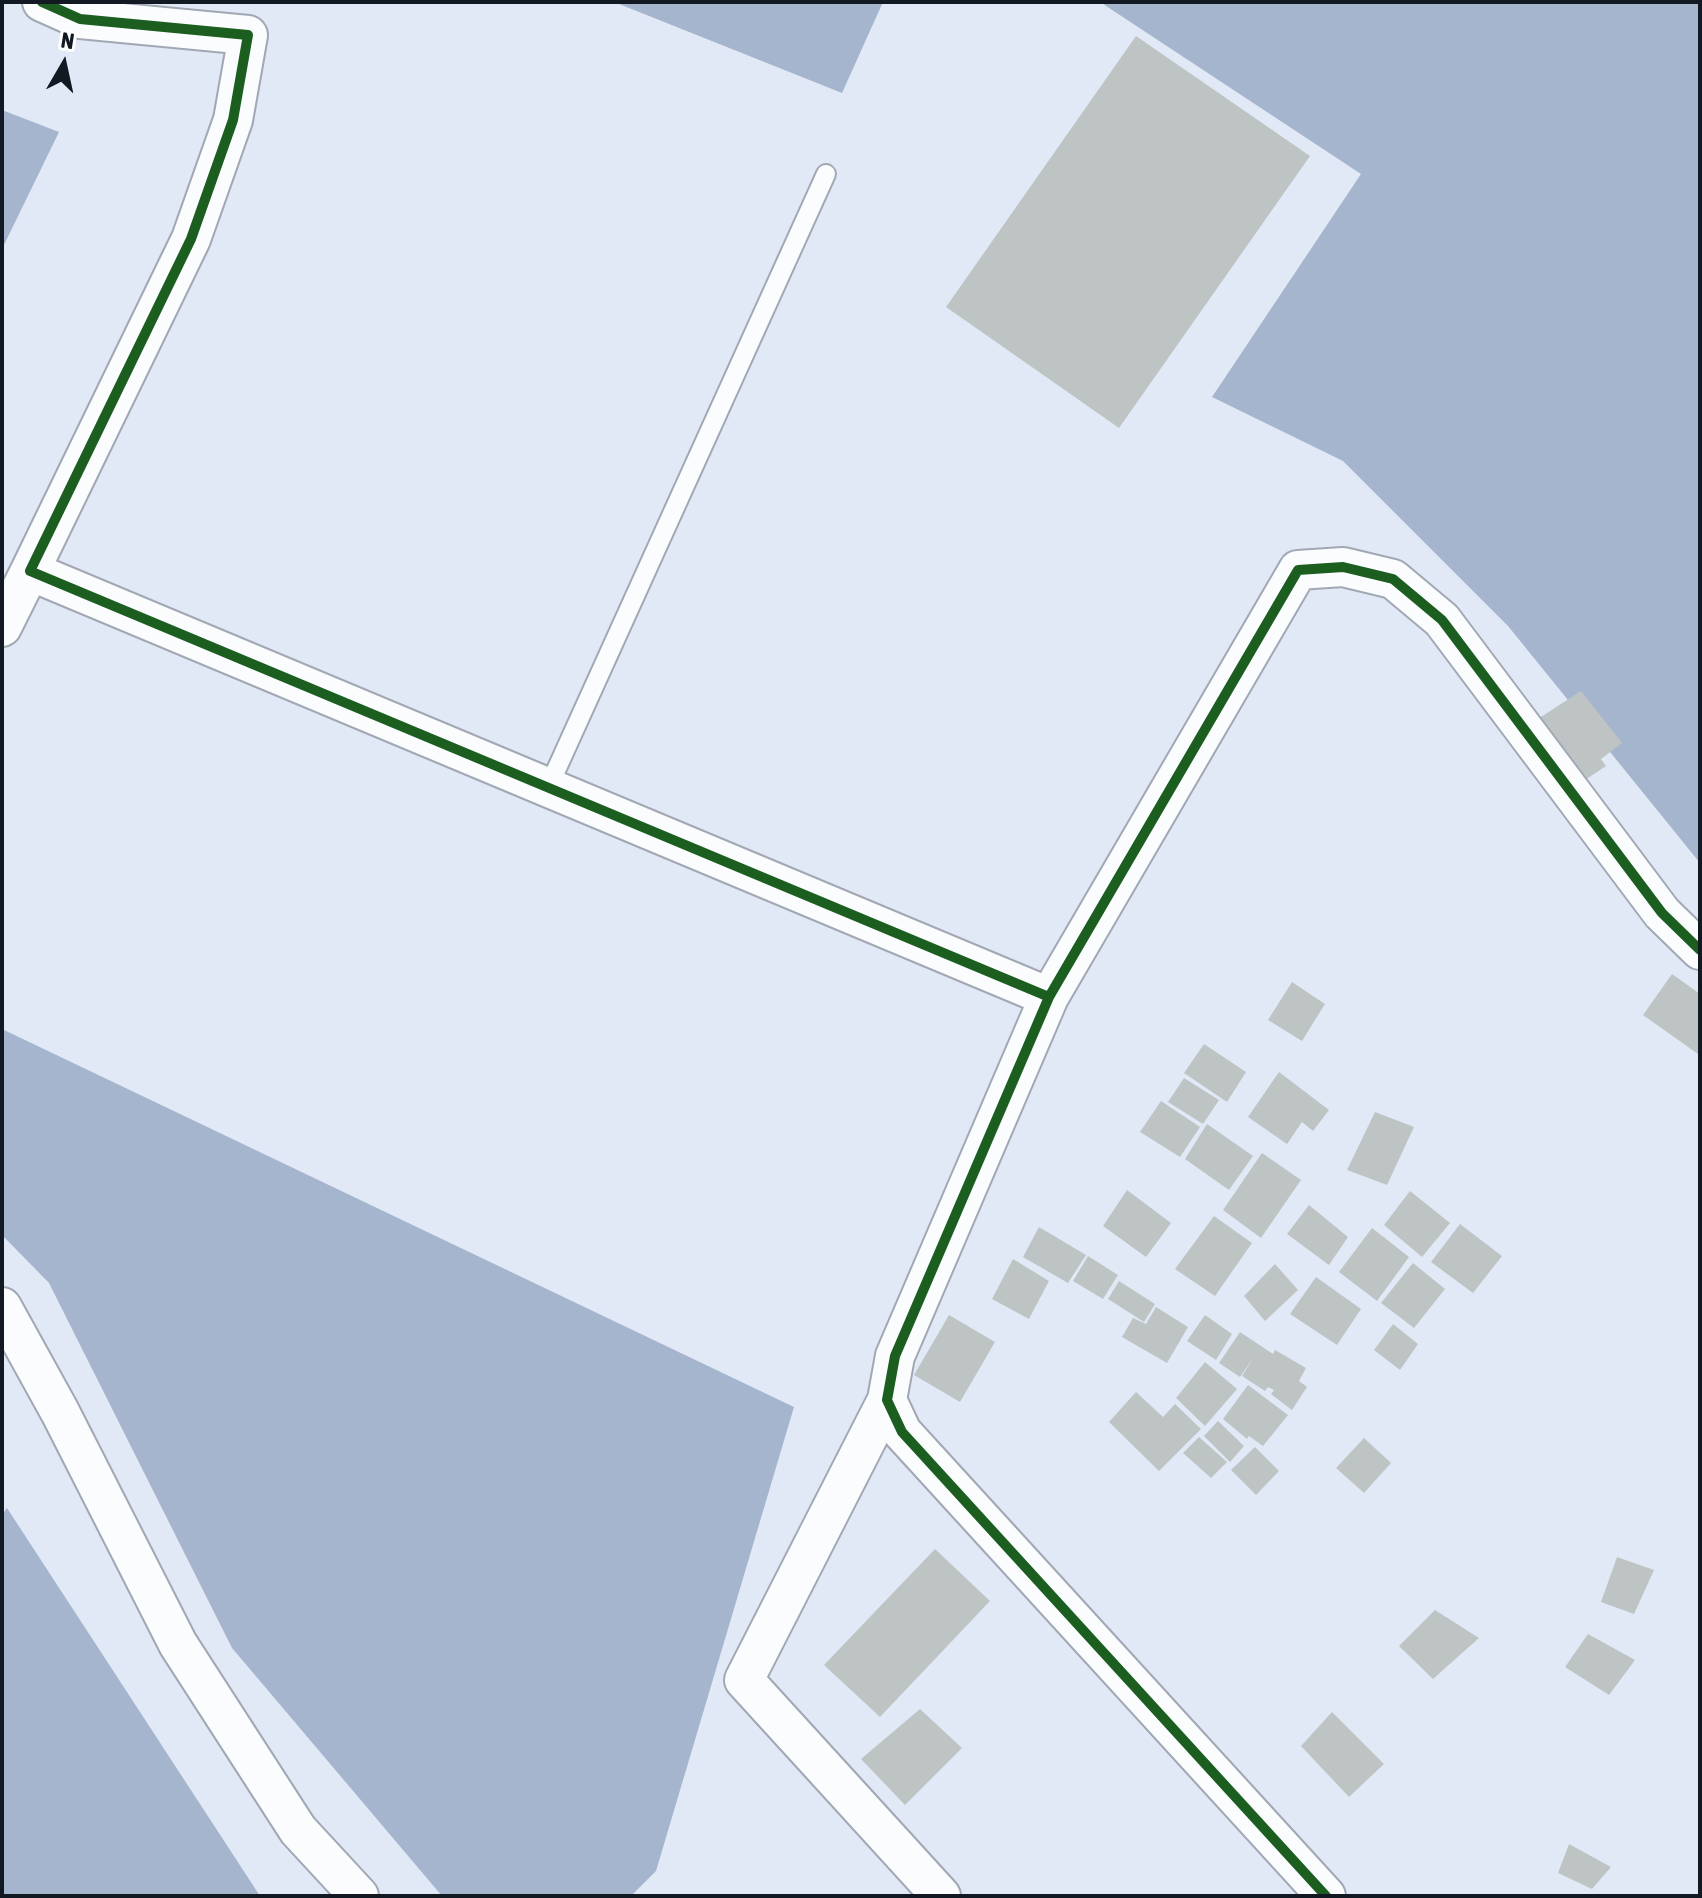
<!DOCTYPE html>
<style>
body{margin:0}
#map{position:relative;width:1702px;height:1898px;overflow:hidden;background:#e1e9f6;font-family:"Asap Condensed",sans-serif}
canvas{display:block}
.frame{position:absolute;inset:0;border:4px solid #131923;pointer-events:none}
.north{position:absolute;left:24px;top:24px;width:80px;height:80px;-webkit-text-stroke:6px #fff;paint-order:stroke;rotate:9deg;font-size:22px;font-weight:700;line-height:32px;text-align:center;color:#131923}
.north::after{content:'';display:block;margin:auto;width:28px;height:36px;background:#131923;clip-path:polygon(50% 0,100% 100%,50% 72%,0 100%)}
</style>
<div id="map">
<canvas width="1702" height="1898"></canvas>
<div class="frame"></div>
<div class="north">N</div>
</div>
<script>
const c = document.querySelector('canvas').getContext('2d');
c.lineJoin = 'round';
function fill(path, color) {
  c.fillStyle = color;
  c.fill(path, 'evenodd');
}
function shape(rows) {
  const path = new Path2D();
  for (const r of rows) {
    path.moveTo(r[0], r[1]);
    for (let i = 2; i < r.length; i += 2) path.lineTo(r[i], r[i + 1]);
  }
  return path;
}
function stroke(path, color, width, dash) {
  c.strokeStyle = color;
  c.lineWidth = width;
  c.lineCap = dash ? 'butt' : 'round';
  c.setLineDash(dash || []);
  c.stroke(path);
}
const water = shape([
 [614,2,883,2,842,93],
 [1100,2,1700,2,1700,863,1508,626,1343,461,1212,397,1361,174],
 [2,110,59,132,2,249],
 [2,1029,794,1407,656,1871,631,1896,442,1896,232,1648,49,1283,2,1235],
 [7,1508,260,1896,2,1896,2,1515]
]);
const building = shape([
 [1136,36,1310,156,1119,428,946,307],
 [1581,691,1622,743,1601,759,1606,766,1570,790,1527,726],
 [1672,974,1700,994,1698,1054,1643,1015],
 [1292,982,1325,1004,1302,1041,1268,1020],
 [1204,1044,1246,1072,1227,1102,1184,1073],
 [1279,1072,1329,1110,1313,1131,1302,1122,1287,1144,1248,1117],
 [1184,1078,1219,1100,1203,1124,1168,1102],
 [1161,1101,1200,1127,1180,1157,1140,1132],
 [1375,1112,1414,1127,1387,1185,1347,1170],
 [1207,1124,1253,1156,1229,1190,1185,1159],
 [1262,1153,1301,1180,1261,1238,1223,1210],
 [1127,1190,1171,1223,1146,1257,1103,1226],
 [1410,1191,1450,1223,1422,1257,1384,1225],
 [1309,1205,1348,1237,1329,1265,1287,1234],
 [1214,1216,1252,1243,1215,1296,1175,1269],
 [1460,1224,1502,1256,1473,1293,1431,1262],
 [1039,1227,1086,1255,1068,1283,1023,1257],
 [1372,1228,1409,1257,1377,1301,1339,1272],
 [1088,1256,1118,1275,1103,1299,1073,1281],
 [1013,1259,1049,1281,1029,1319,992,1299],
 [1413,1263,1445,1289,1414,1328,1381,1303],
 [1275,1264,1298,1290,1265,1321,1244,1296],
 [1316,1277,1361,1309,1337,1345,1290,1314],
 [1119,1281,1155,1304,1144,1322,1108,1299],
 [1156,1307,1188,1327,1167,1363,1122,1337,1133,1318,1146,1324],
 [949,1315,995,1342,960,1402,914,1375],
 [1205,1315,1232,1334,1216,1360,1187,1341],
 [1393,1324,1418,1344,1400,1370,1374,1350],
 [1240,1332,1273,1354,1275,1350,1306,1368,1299,1381,1307,1387,1292,1410,1271,1394,1274,1390,1268,1387,1265,1391,1242,1376,1254,1357,1240,1377,1219,1363],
 [1205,1362,1237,1389,1205,1426,1176,1398],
 [1248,1385,1288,1415,1263,1446,1249,1436,1247,1439,1223,1419],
 [1136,1392,1163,1417,1175,1404,1201,1429,1159,1471,1109,1422],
 [1218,1421,1244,1446,1230,1462,1204,1436],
 [1199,1437,1227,1462,1211,1478,1183,1453],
 [1364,1438,1391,1463,1364,1493,1336,1468],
 [1255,1447,1279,1471,1256,1495,1231,1470],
 [935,1549,990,1601,880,1717,824,1665],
 [1617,1557,1654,1570,1634,1614,1601,1602],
 [1435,1610,1479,1638,1433,1679,1399,1646],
 [1588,1634,1635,1660,1609,1695,1565,1667],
 [920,1709,962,1748,905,1805,861,1759],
 [1332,1712,1384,1764,1349,1797,1301,1746],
 [1569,1844,1611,1867,1592,1889,1558,1873]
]);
const service = shape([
 [548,788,826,174]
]);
const minor = shape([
 [42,2,80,19,248,35,233,120,191,239,30,571,1049,997],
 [2,627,30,571],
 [2,1307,60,1412,178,1644,298,1830,359,1896],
 [887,1400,744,1680,941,1896],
 [1326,1896,902,1432,887,1400,895,1356,1049,997,1298,570,1343,567,1393,579,1442,620,1662,913,1700,950]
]);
const cycleway = shape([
 [42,2,80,19,248,35,233,120,191,239,30,571,1049,997],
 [1326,1896,902,1432,887,1400,895,1356,1049,997,1298,570,1343,567,1393,579,1442,620,1662,913,1700,950]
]);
fill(water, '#a6b5ce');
fill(building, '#bec4c4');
stroke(service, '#a1a8b3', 22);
stroke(minor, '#a1a8b3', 42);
stroke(service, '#fafcfe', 18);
stroke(minor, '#fafcfe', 38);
stroke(cycleway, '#1b5e20', 10);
</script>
